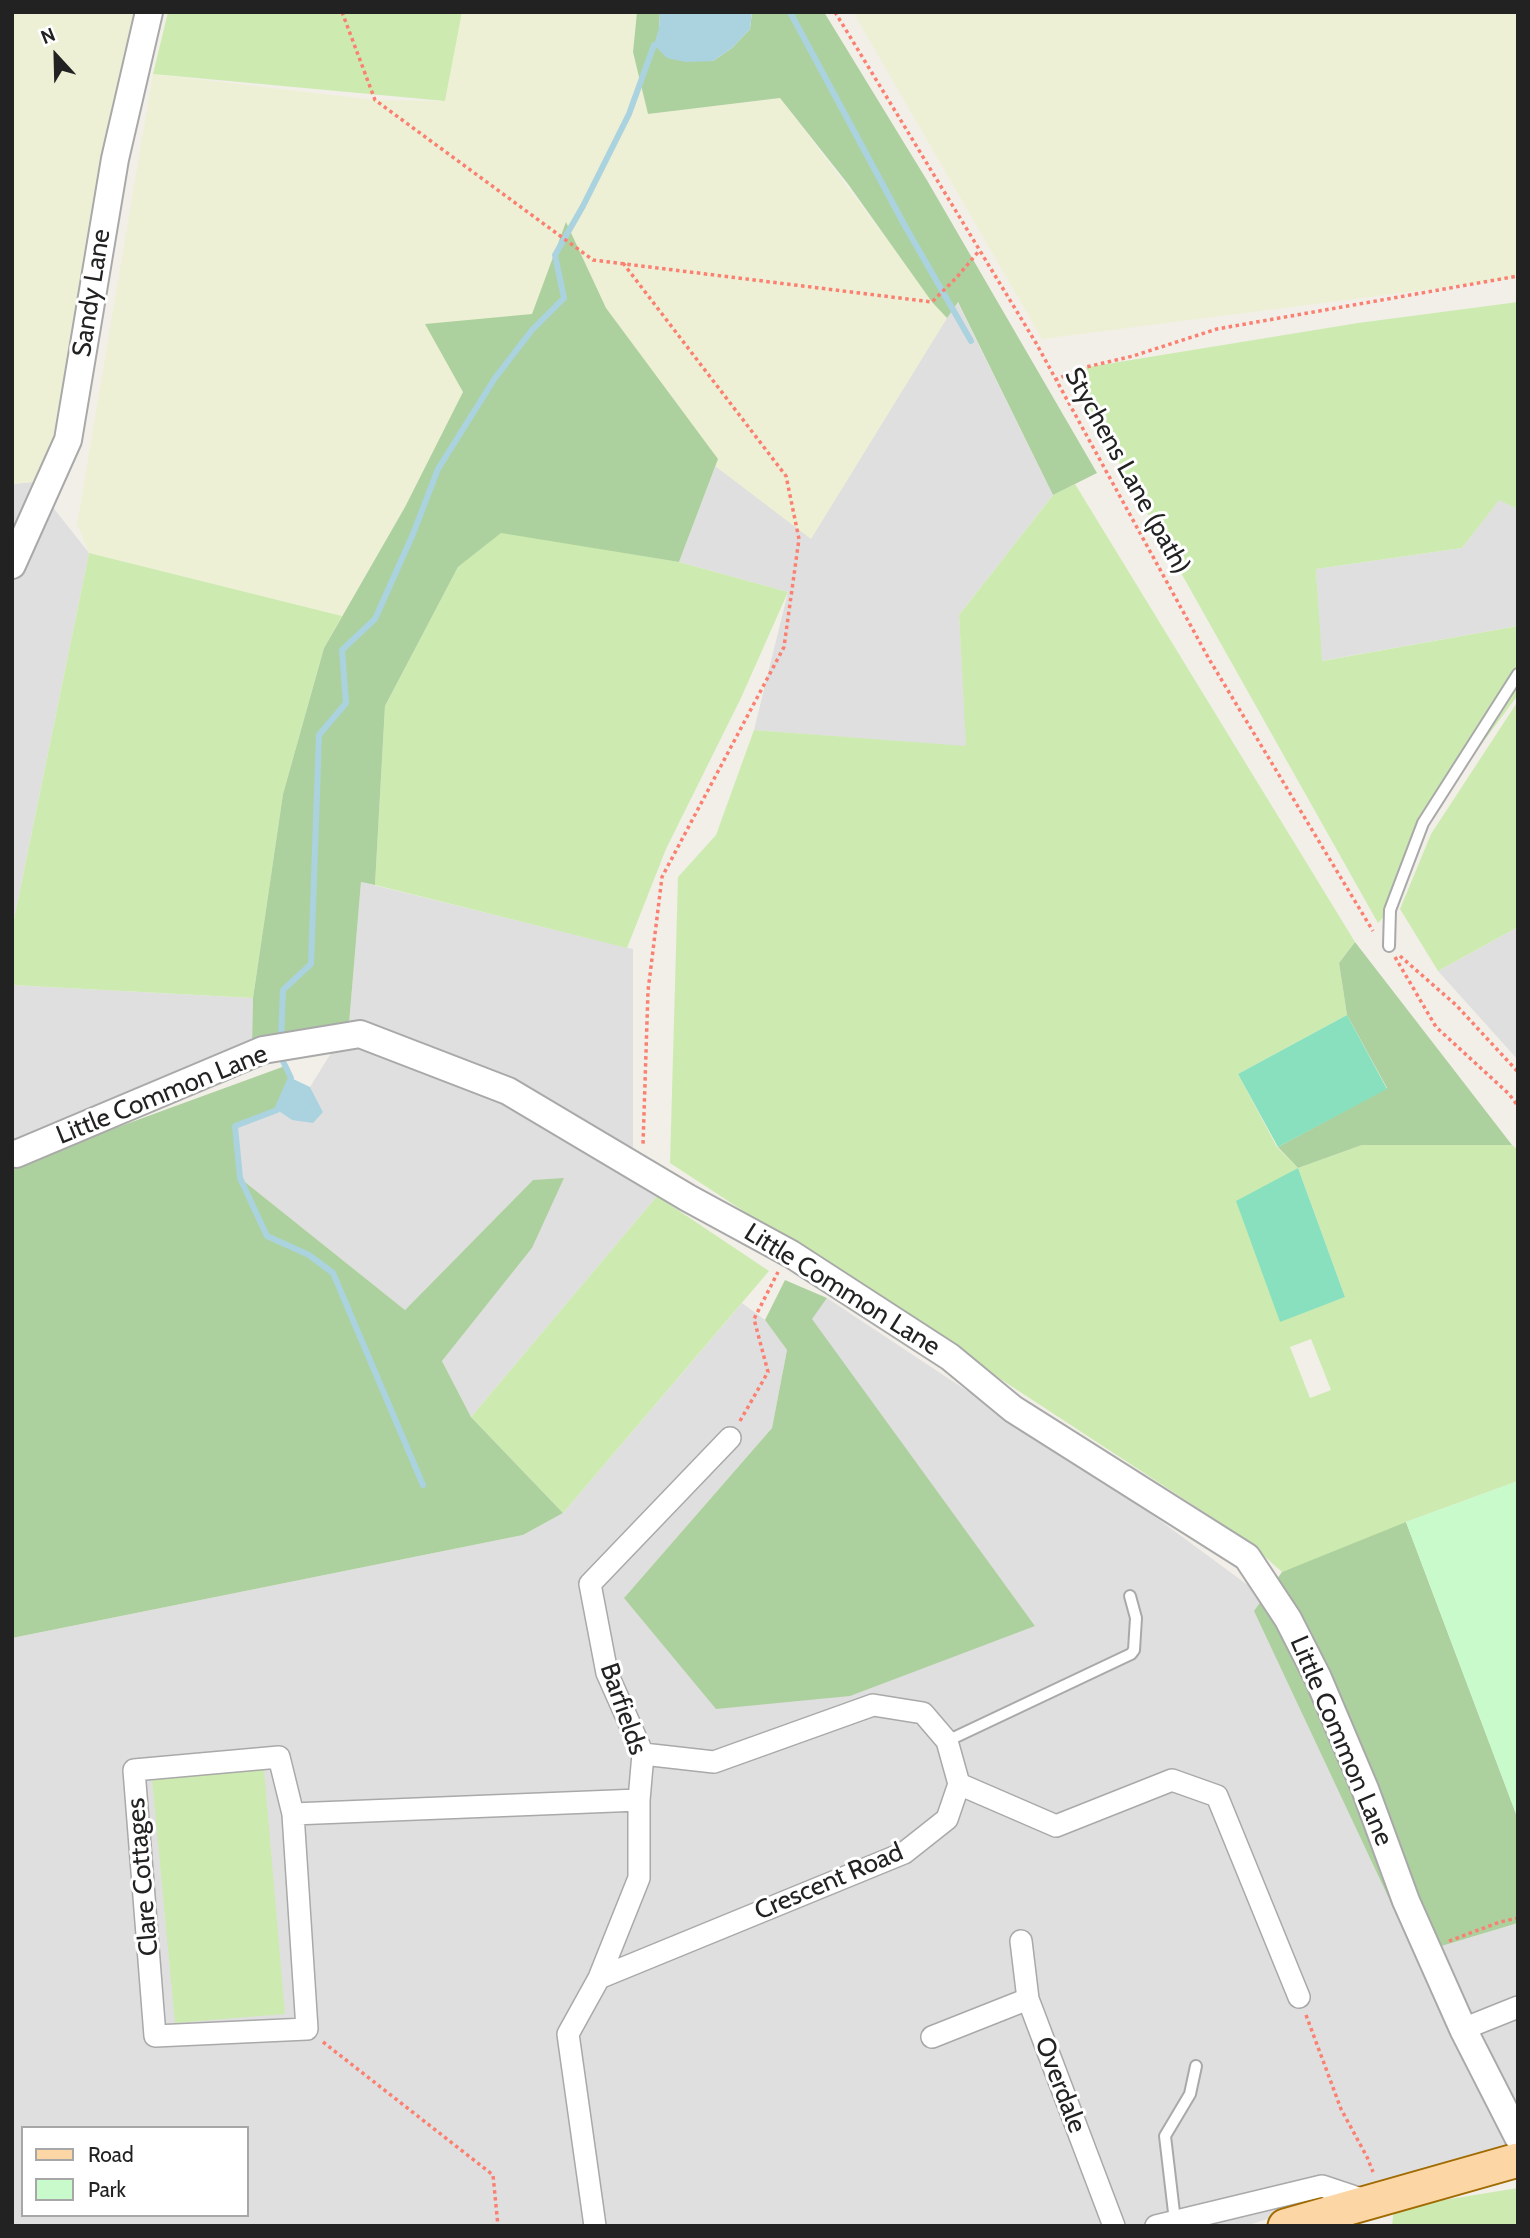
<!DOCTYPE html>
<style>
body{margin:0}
#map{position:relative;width:1530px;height:2238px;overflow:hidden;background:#f2efe9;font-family:Cabin,sans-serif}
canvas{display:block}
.frame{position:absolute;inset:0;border:14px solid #222;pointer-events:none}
.legend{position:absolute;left:21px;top:2126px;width:228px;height:91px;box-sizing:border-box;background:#fff;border:2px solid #a7a7a7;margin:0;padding:9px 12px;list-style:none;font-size:21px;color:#222}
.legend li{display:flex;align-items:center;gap:14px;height:35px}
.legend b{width:35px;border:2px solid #a7a7a7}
.north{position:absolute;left:21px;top:21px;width:70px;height:70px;-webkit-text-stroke:5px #fff;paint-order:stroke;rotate:338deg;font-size:19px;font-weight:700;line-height:28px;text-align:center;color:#222}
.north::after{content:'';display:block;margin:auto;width:24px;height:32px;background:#222;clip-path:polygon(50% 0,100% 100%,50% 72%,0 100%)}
</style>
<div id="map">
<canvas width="1530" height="2238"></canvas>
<div class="frame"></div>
<ul class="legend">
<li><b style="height:9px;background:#fcd6a4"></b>Road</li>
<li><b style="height:19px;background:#c8facc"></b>Park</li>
</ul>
<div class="north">N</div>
</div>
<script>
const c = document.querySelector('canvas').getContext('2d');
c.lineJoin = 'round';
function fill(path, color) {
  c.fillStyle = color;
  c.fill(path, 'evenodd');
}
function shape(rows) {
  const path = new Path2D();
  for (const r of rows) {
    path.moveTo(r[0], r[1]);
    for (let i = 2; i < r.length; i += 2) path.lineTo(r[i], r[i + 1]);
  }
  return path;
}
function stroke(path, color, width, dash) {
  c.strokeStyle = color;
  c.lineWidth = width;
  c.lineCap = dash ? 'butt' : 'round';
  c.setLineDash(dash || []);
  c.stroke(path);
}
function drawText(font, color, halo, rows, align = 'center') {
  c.font = font + ' Cabin,sans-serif';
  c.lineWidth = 6;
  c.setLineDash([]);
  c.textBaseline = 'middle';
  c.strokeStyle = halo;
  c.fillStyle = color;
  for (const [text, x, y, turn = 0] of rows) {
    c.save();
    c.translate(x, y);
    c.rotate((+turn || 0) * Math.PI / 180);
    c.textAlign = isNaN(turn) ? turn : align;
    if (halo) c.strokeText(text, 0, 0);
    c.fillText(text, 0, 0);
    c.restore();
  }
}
const residential = shape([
 [957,301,1053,495,959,615,967,747,754,730,788,592,679,562,718,459,811,538],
 [33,482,89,553,12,929,12,484],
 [1499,499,1518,509,1518,626,1321,661,1316,569,1462,548],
 [361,882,633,949,633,1150,657,1196,471,1417,442,1361,532,1248,533,1180,405,1310,240,1178,235,1126,277,1110,292,1120,323,1112,310,1087,349,1024],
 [1518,927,1518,1060,1438,971],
 [12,985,253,998,252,1043,12,1145],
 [827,1298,1135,1502,1264,1597,1255,1611,1415,1954,1518,1923,1518,2152,1279,2215,1246,2226,12,2226,12,1638,523,1535,563,1513,742,1303,765,1320,787,1350,772,1428,624,1598,1035,1626,811,1319],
 [23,2128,247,2128,247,2215,23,2215]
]);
const farmland = shape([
 [12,12,136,12,52,443,33,482,12,484],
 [462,12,637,12,633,52,648,114,780,98,947,318,811,539,715,466,606,308,566,223,532,314,463,392,405,507,342,616,89,553,77,524,153,74,375,100,445,101],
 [853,12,1518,12,1518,278,1042,339]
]);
const grass = shape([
 [168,12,462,12,445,101,153,74],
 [1518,302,1518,509,1499,500,1462,548,1316,569,1322,661,1518,626,1518,695,1423,823,1390,910,1378,923,1086,404,1088,384,1082,368,1358,323],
 [1075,484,1355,942,1339,963,1347,1015,1238,1074,1277,1147,1298,1168,1362,1145,1512,1145,1518,1150,1518,1481,1406,1522,1389,1531,1282,1572,1245,1539,670,1163,678,877,716,835,754,730,966,746,959,615,1053,495],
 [1298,1168,1345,1297,1280,1321,1237,1202],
 [1311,1339,1331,1390,1310,1398,1290,1347],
 [501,532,679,562,788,592,741,698,666,849,627,948,375,885,385,706,458,567],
 [89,553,342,616,324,648,283,794,253,998,12,985,12,929],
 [1518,701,1518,927,1438,971,1400,909,1431,834],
 [657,1196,769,1271,563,1513,471,1417],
 [264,1769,285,2014,175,2023,152,1779],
 [1518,2188,1518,2226,1392,2226,1394,2208]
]);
const forest = shape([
 [637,12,660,12,659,28,713,61,732,48,750,29,752,12,824,12,928,182,1097,473,1053,495,958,302,947,318,932,302,848,184,780,98,648,114,633,52],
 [566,222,606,308,718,459,679,562,501,533,458,567,385,706,375,885,361,882,349,1024,252,1043,253,998,283,794,324,648,405,507,463,392,425,324,532,314],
 [1355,942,1512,1145,1362,1145,1298,1168,1278,1147,1387,1088,1347,1015,1339,963],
 [285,1066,291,1078,277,1110,235,1127,240,1178,405,1310,533,1180,564,1178,532,1248,442,1361,471,1417,563,1513,523,1535,12,1638,12,1162,25,1161],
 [785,1280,827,1298,812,1319,1035,1626,850,1696,716,1709,624,1598,772,1428,787,1350,765,1320],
 [1406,1522,1518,1819,1518,1923,1415,1954,1254,1611,1282,1572]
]);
const park = shape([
 [1518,1481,1518,1819,1406,1522]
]);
const pitch = shape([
 [1347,1015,1387,1089,1278,1147,1238,1074],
 [1298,1168,1345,1297,1280,1322,1236,1201]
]);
const water = shape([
 [660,12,752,12,750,29,732,48,713,61,686,62,667,58,654,45,659,28],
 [291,1078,310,1087,323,1112,313,1123,292,1120,277,1110]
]);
const stream = shape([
 [790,12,905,226,971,341],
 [281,1039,283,990,311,964,319,735,346,703,342,650,375,619,413,534,438,469,495,378,532,330,564,298,555,255,583,206,629,114,654,45],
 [280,1055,291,1078,277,1110,235,1126,240,1178,267,1236,309,1255,333,1273,423,1485]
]);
const path = shape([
 [342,12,375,100,593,260,932,302,957,277,979,251],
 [835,12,1036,343,1209,659,1373,931],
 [623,263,786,476,799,539,784,647,662,877,648,991,643,1145],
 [1055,380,1082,368,1133,356,1217,329,1518,276],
 [1400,956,1456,1005,1518,1072],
 [1395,957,1436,1027,1509,1094,1518,1106],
 [740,1421,768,1372,754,1319,778,1272],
 [1449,1941,1500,1922,1518,1918],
 [1306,2015,1341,2109,1367,2157,1373,2172],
 [323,2042,493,2175,498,2226]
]);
const service = shape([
 [1389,946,1390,910,1423,823,1518,674],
 [947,1741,1131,1654,1134,1650,1136,1618,1130,1596],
 [1175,2221,1165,2136,1190,2094,1196,2066]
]);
const minor = shape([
 [279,1757,293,1814,307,2029,155,2036,134,1770,279,1757],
 [959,1784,1056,1826,1172,1780,1217,1796,1299,1997],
 [293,1814,639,1800],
 [1021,1941,1028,1999,1114,2226],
 [599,1978,904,1853,947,1819,959,1784,947,1741,923,1713,873,1705,714,1762,643,1754],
 [1463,2029,1518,2007],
 [932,2037,1028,1999],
 [595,2226,568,2034,599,1978,639,1878,639,1800,643,1754,607,1673,590,1584,730,1438],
 [1156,2226,1322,2186,1367,2201]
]);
const tertiary = shape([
 [12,565,68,440,115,159,149,12],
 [12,1153,16,1154,263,1050,360,1034,508,1091,688,1198,791,1254,950,1357,1013,1409,1247,1557,1288,1619,1318,1678,1365,1789,1406,1901,1463,2029,1518,2137]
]);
const primary = shape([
 [1285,2226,1518,2160]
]);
const streetNames = [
 ["Sandy Lane",92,293,-81],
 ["Stychens Lane (path)",1127,471,61],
 ["Little Common Lane",162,1095,-22],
 ["Little Common Lane",842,1290,32],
 ["Barfields",623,1709,71],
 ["Little Common Lane",1341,1741,67],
 ["Clare Cottages",143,1877,-95],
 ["Crescent Road",829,1882,-23],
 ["Overdale",1060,2085,69]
];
fill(residential, '#e0dfdf');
fill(farmland, '#eef0d5');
fill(grass, '#cdebb0');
fill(forest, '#add19e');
fill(park, '#c8facc');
fill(pitch, '#88e0be');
fill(water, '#aad3df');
stroke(stream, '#aad3df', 6);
stroke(service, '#a9a9a9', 14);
stroke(minor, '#a9a9a9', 24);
stroke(tertiary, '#a9a9a9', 30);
stroke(primary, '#a06b00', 37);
stroke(path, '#fa8072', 3.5, [3.5, 3.5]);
stroke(service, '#fff', 10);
stroke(minor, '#fff', 21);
stroke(tertiary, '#fff', 26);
stroke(primary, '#fcd6a4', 33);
drawText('26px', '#222', '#fff', streetNames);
</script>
